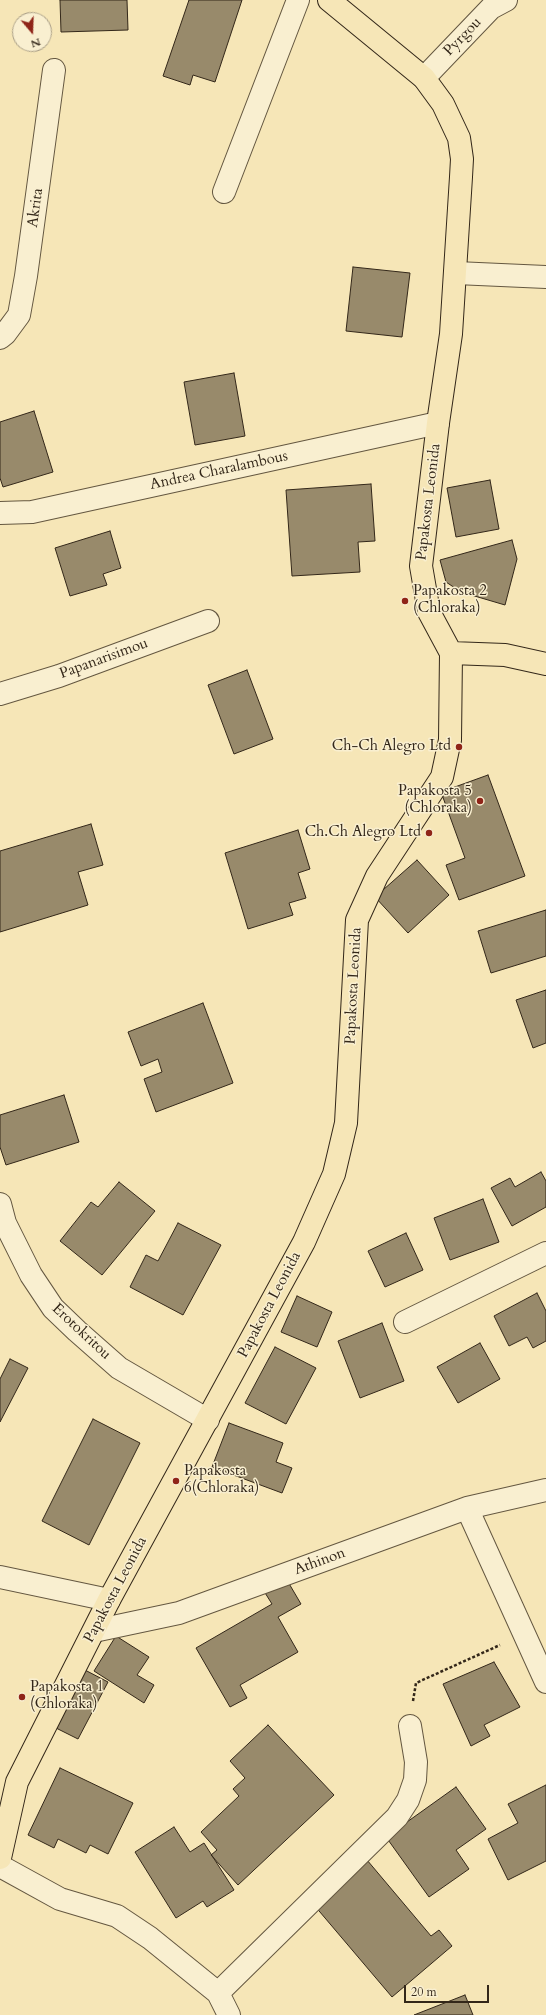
<!DOCTYPE html>
<style>
body{margin:0}
#map{position:relative;width:546px;height:2015px;overflow:hidden;background:#f6e6b7;font-family:Cardo,serif}
canvas{display:block}
.north{position:absolute;left:12px;top:12px;width:40px;height:40px;box-sizing:border-box;background:#f9efd0;border:1px solid #aa9f87;border-radius:50%;rotate:161deg;font-size:11px;font-weight:700;line-height:16px;text-align:center;color:#332719}
.north::after{content:'';display:block;margin:auto;width:14px;height:18px;background:#8f2418;clip-path:polygon(50% 0,100% 100%,50% 72%,0 100%)}
.scale{position:absolute;left:404px;top:1985px;width:85px;height:18px;box-sizing:border-box;border:2px solid #332719;border-top:0;padding-left:5px;font-size:12px;line-height:14px;white-space:nowrap;color:#332719;-webkit-text-stroke:3px #f9efd0;paint-order:stroke}
</style>
<div id="map">
<canvas width="546" height="2015"></canvas>
<div class="north">N</div>
<div class="scale">20 m</div>
</div>
<script>
const c = document.querySelector('canvas').getContext('2d');
c.lineJoin = 'round';
function fill(path, color) {
  c.fillStyle = color;
  c.fill(path, 'evenodd');
}
function shape(rows) {
  const path = new Path2D();
  for (const r of rows) {
    path.moveTo(r[0], r[1]);
    for (let i = 2; i < r.length; i += 2) path.lineTo(r[i], r[i + 1]);
  }
  return path;
}
function stroke(path, color, width, dash) {
  c.strokeStyle = color;
  c.lineWidth = width;
  c.lineCap = dash ? 'butt' : 'round';
  c.setLineDash(dash || []);
  c.stroke(path);
}
function drawText(font, color, halo, rows, align = 'center') {
  c.font = font + ' Cardo,serif';
  c.lineWidth = 3;
  c.setLineDash([]);
  c.textBaseline = 'middle';
  c.strokeStyle = halo;
  c.fillStyle = color;
  for (const [text, x, y, turn = 0] of rows) {
    c.save();
    c.translate(x, y);
    c.rotate((+turn || 0) * Math.PI / 180);
    c.textAlign = isNaN(turn) ? turn : align;
    if (halo) c.strokeText(text, 0, 0);
    c.fillText(text, 0, 0);
    c.restore();
  }
}
const building = shape([
 [60,0,127,0,128,30,61,32,60,0],
 [189,0,242,0,215,82,193,75,190,85,163,76,189,0],
 [353,267,410,273,402,337,346,331,353,267],
 [234,373,245,436,195,445,184,382,234,373],
 [34,411,53,472,3,487,0,478,0,422,34,411],
 [490,480,499,529,456,537,447,488,490,480],
 [371,484,375,541,358,542,360,572,292,576,286,490,371,484],
 [110,531,121,568,103,574,107,585,70,596,55,548,110,531],
 [512,540,517,559,505,605,461,592,446,582,440,560,512,540],
 [247,670,273,739,234,754,208,685,247,670],
 [488,775,525,876,459,900,446,865,465,858,441,792,488,775],
 [91,824,103,865,78,872,88,905,0,932,0,851,91,824],
 [298,830,310,869,298,873,306,898,289,903,293,915,248,929,225,853,298,830],
 [417,860,449,895,408,933,375,897,417,860],
 [546,910,546,956,491,973,478,931,546,910],
 [546,990,546,1043,533,1048,516,1000,546,990],
 [203,1003,233,1083,156,1112,144,1079,162,1072,158,1059,141,1066,128,1032,203,1003],
 [64,1095,79,1142,6,1165,0,1147,0,1115,64,1095],
 [541,1172,546,1181,546,1207,512,1226,491,1188,510,1178,515,1187,541,1172],
 [119,1182,155,1211,102,1275,60,1241,91,1202,98,1207,119,1182],
 [483,1199,499,1242,450,1260,434,1218,483,1199],
 [178,1223,221,1245,183,1315,130,1287,146,1255,158,1261,178,1223],
 [406,1233,423,1270,385,1287,368,1251,406,1233],
 [537,1293,546,1311,546,1341,533,1348,527,1337,509,1346,494,1316,537,1293],
 [297,1296,332,1312,317,1347,281,1332,297,1296],
 [382,1323,404,1381,360,1398,338,1341,382,1323],
 [480,1343,500,1379,458,1403,437,1367,480,1343],
 [275,1347,316,1368,286,1424,245,1403,275,1347],
 [10,1359,28,1368,0,1422,0,1379,10,1359],
 [93,1419,140,1443,89,1545,42,1521,93,1419],
 [229,1423,283,1443,276,1462,292,1468,282,1493,212,1467,229,1423],
 [284,1575,301,1604,278,1617,298,1652,240,1685,247,1698,230,1707,196,1648,272,1604,262,1588,284,1575],
 [116,1636,149,1657,137,1675,154,1685,144,1703,94,1671,116,1636],
 [494,1662,520,1707,484,1725,490,1736,471,1746,443,1684,494,1662],
 [83,1669,108,1682,78,1739,52,1726,83,1669],
 [268,1725,334,1795,238,1885,211,1855,217,1850,201,1832,239,1796,233,1789,245,1778,230,1761,268,1725],
 [60,1768,133,1803,108,1854,90,1845,86,1853,58,1839,54,1848,28,1835,60,1768],
 [546,1785,546,1861,508,1880,488,1839,518,1823,508,1804,546,1785],
 [456,1787,486,1829,456,1850,469,1869,429,1897,386,1837,456,1787],
 [174,1827,190,1852,204,1843,234,1890,207,1907,203,1901,176,1918,135,1852,174,1827],
 [367,1860,431,1936,439,1930,452,1946,392,1997,314,1905,367,1860],
 [465,1995,473,2015,414,2015,465,1995]
]);
const path = shape([
 [413,1701,416,1683,500,1645]
]);
const minor = shape([
 [424,78,491,8,506,0],
 [224,192,298,0],
 [456,273,546,277],
 [0,338,5,334,19,315,26,276,54,70],
 [0,513,32,512,438,423],
 [0,694,59,676,208,621],
 [0,1204,5,1223,31,1275,53,1308,77,1331,119,1368,208,1420],
 [405,1322,546,1253],
 [467,1508,546,1682],
 [0,1577,109,1600],
 [94,1631,179,1613,467,1508,546,1490],
 [0,1866,60,1899,117,1916,150,1938,218,1993,229,2015],
 [218,1993,397,1817,408,1800,415,1780,416,1762,410,1726]
]);
const major = shape([
 [451,653,505,655,546,664],
 [0,1858,17,1782,109,1600,304,1242,334,1174,346,1123,357,920,377,876,442,777,450,740,451,653,429,612,421,566,438,423,451,334,461,177,462,159,459,138,443,104,424,78,329,0]
]);
const markers = [
 [405,601,4,"#8f2418"],
 [459,747,4,"#8f2418"],
 [480,801,4,"#8f2418"],
 [429,833,4,"#8f2418"],
 [176,1481,4,"#8f2418"],
 [22,1697,4,"#8f2418"]
];
const streetNames = [
 ["Pyrgou",463,37,-46],
 ["Akrita",36,208,-82],
 ["Andrea Charalambous",219,471,-12],
 ["Papakosta Leonida",429,502,-83],
 ["Papanarisimou",104,659,-20],
 ["Papakosta Leonida",354,986,-87],
 ["Papakosta Leonida",270,1305,-62],
 ["Erotokritou",81,1332,43],
 ["Athinon",320,1562,-20],
 ["Papakosta Leonida",116,1590,-62]
];
const poiNames = [
 ["Papakosta 2",413,592],
 ["(Chloraka)",413,609],
 ["Ch-Ch Alegro Ltd",451,747,"right"],
 ["Papakosta 5",472,792,"right"],
 ["(Chloraka)",472,809,"right"],
 ["Ch.Ch Alegro Ltd",421,833,"right"],
 ["Papakosta",184,1472],
 ["6(Chloraka)",184,1489],
 ["Papakosta 1",30,1688],
 ["(Chloraka)",30,1705]
];
fill(building, '#988a6b');
stroke(building, '#332719', 1);
stroke(minor, '#645740', 24);
stroke(major, '#332719', 24);
stroke(path, '#332719', 2.5, [3, 2]);
stroke(minor, '#f9efd0', 22);
stroke(major, '#f6e6b7', 22);
for (const [x, y, r, color] of markers) {
  const dot = new Path2D();
  dot.arc(x, y, r, 0, 2 * Math.PI);
  c.fillStyle = color;
  c.fill(dot);
  stroke(dot, '#f9efd0', 1.5);
}
drawText('15px', '#332719', '#f9efd0', streetNames);
drawText('15px', '#332719', '#f9efd0', poiNames, 'left');
</script>
